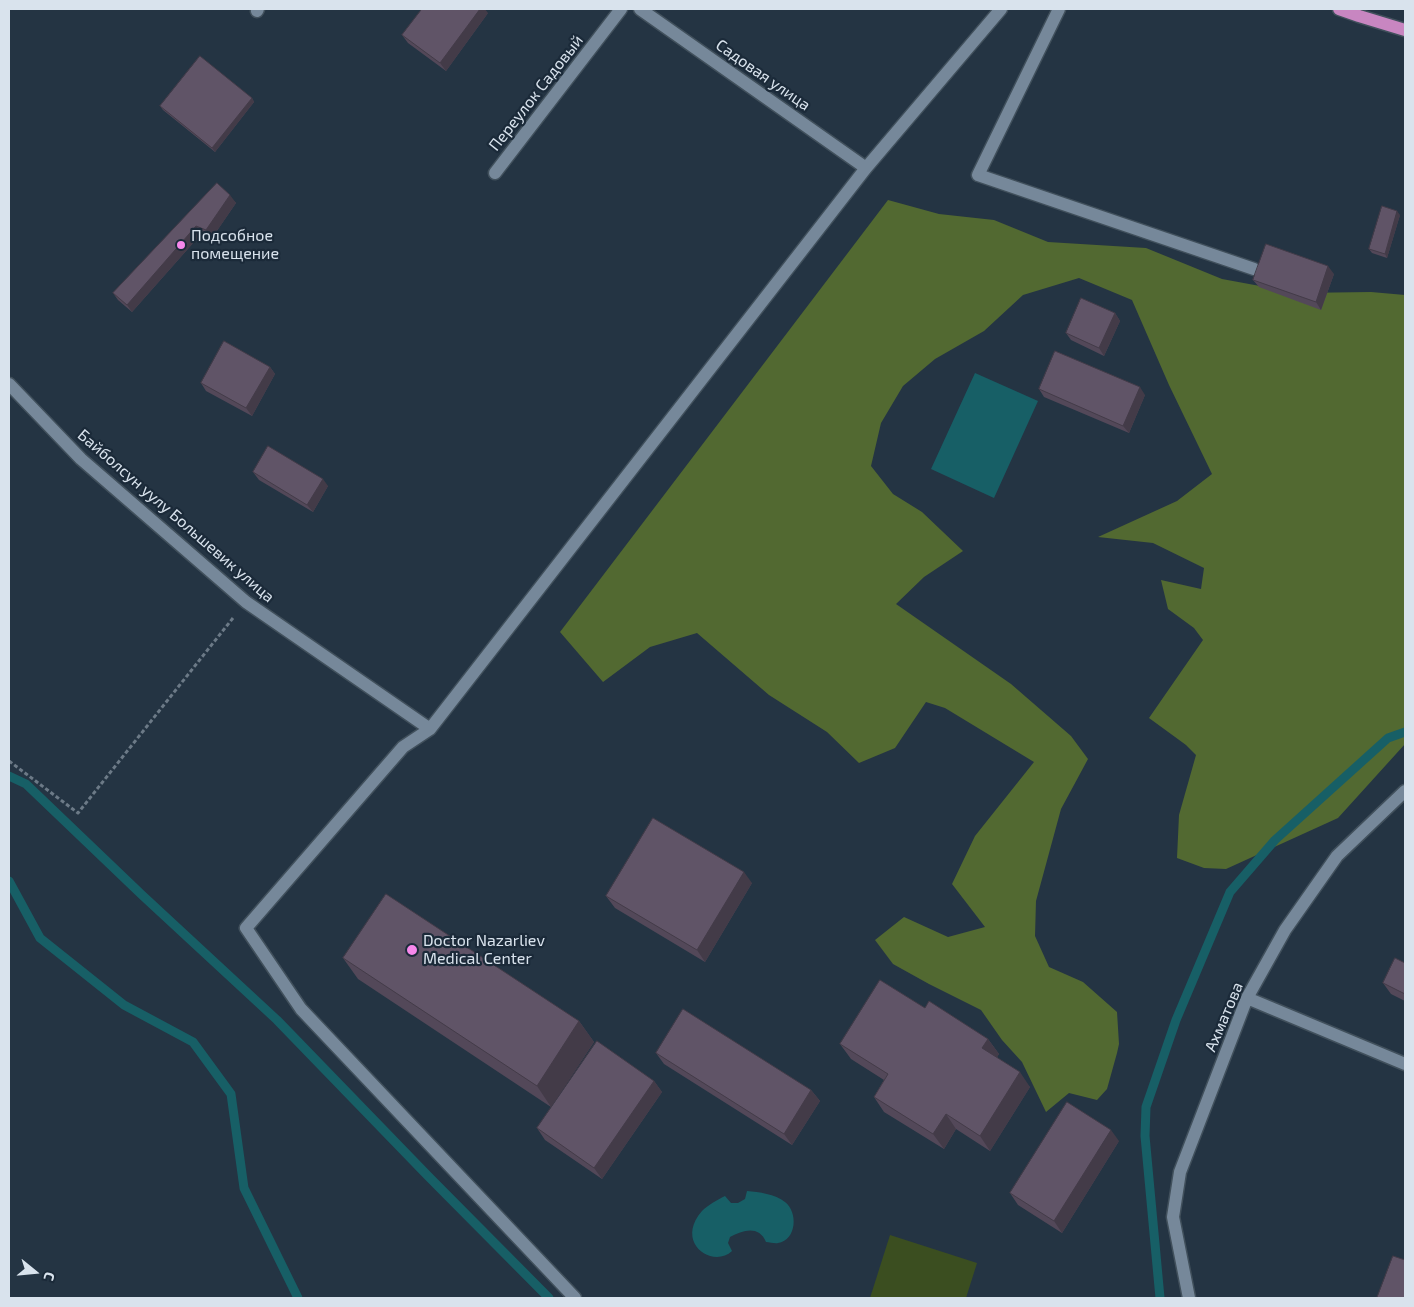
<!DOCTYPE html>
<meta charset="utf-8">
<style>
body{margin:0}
#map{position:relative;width:1414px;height:1307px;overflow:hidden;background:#243443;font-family:"Exo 2",sans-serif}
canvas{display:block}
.frame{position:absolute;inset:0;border:10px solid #d9e3ed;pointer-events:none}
.north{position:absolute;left:10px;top:1247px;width:50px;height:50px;-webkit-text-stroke:4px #1b2a39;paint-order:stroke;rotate:107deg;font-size:14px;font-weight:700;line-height:20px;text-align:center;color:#d9e3ed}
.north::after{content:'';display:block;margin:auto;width:18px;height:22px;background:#d9e3ed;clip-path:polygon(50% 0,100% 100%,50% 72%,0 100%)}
</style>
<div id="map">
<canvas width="1414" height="1307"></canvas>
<div class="frame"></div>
<div class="north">С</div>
</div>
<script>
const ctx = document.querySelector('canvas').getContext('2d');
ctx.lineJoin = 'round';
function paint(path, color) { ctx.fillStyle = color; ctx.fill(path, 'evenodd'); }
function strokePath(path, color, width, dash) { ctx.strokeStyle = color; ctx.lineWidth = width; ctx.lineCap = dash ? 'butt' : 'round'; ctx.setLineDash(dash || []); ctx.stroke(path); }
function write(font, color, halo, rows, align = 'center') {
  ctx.font = font + ' "Exo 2",sans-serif'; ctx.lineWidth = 4.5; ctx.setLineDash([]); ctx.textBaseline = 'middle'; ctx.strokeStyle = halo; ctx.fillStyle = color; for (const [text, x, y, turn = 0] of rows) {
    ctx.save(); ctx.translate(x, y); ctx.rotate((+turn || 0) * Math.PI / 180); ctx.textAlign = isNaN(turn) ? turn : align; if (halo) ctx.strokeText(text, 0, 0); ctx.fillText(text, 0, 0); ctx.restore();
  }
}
paint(new Path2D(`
 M890,1235L977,1263L966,1298H870Z`), '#3b4e20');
paint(new Path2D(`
 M888,200L939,214L994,220L1048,242L1146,248L1222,279L1298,293L1371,292L1405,295V744L1338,818L1226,869L1204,868L1177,858L1179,815L1196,755L1186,745L1149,718L1203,640L1194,628L1168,609L1161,580L1201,589L1204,568L1153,543L1098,537L1177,501L1212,474L1169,385L1132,300L1079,278L1023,295L984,331L935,359L903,386L881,423L871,466L893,494L922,512L963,551L924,577L896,604L1011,684L1071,736L1088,759L1061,809L1036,901L1035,936L1049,967L1083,982L1117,1012L1119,1044L1117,1053L1107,1089L1097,1100L1069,1093L1046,1112L1022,1062L1002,1040L981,1010L929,984L893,964L875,940L904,917L948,937L985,927L952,884L975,836L1034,762L945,708L926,702L895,748L859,763L827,732L769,695L697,633L650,647L603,682L560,632Z`), '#526931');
paint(new Path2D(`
 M975,373L1038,401L994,498L931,469Z
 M747,1191C759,1192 775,1194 785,1202C798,1212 797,1240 778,1243C775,1244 770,1242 766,1242C759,1225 743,1230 730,1237L728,1243L732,1251C713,1269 674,1243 702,1211C708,1205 717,1200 725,1196L731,1203H738L745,1199Z`), '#175f66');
strokePath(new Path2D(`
 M9,776L26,784L142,895L277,1020L428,1176L549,1298
 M9,881L40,938L124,1005L193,1042L231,1094L244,1188L298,1298
 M1160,1298L1145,1136L1146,1107L1176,1020L1230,892L1275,840L1388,738L1405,732`), '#175f66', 9);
const minor = new Path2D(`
 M640,9L866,168
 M1059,9L978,175L1254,269
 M257,11L258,9
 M495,173L621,9
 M9,384L81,459L246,602L430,729
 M1247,998L1405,1064
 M575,1298L301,1009L246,928L403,747L430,729L866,168L1001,9
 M1189,1298L1173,1217L1180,1172L1247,998L1285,930L1337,856L1405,791`);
const major = new Path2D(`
 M1339,9L1359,16L1405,30`);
strokePath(minor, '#41505c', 15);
strokePath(major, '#41505c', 15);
strokePath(new Path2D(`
 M9,761L78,813L233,618`), '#6c7a87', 3, [4, 2.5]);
strokePath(minor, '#76889a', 12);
strokePath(major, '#c886c1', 12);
paint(new Path2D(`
 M488,13L446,71L408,43L402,35Z
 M252,98L254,102L215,152L163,110L160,106Z
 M217,183L236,203L212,238L202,233L132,312L118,300L113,293Z
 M1400,215L1387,258L1372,253L1369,249Z
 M1334,274L1321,310L1259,287L1253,280Z
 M1115,313L1120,321L1104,356L1071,340L1066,333Z
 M270,367L275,374L252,416L206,391L201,383Z
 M1039,389L1145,395L1129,433L1044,397Z
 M253,472L328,486L313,512L259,480Z
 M752,883L705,962L615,908L606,896Z
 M343,958L579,1021L594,1042L551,1107L358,979Z
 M1405,963V1001L1391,994L1383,983Z
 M925,1008L988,1039L999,1054L997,1057L1030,1087L990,1151L956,1129L944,1149L884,1112L874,1097L884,1080L851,1059L840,1044Z
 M656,1053L811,1090L820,1101L792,1145L664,1064Z
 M654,1081L662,1092L602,1179L545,1140L537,1128Z
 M1119,1141L1062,1233L1018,1205L1010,1193Z`), '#534859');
paint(new Path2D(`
 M480,9H485L488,13L446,71L440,63Z
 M252,98L254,102L215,152L212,148Z
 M230,195L236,203L212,238L206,230Z
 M1397,211L1400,215L1387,258L1385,254Z
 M196,226L202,233L132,312L127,305Z
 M1328,266L1334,274L1321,310L1316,302Z
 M1115,313L1120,321L1104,356L1099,348Z
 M270,367L275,374L252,416L246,408Z
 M1140,387L1145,395L1129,433L1123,426Z
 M323,479L328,486L313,512L307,505Z
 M744,872L752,883L705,962L697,950Z
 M579,1021L594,1042L551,1107L537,1086Z
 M988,1039L999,1054L993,1063L982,1048Z
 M1020,1072L1030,1087L990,1151L980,1136Z
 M654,1081L662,1092L602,1179L594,1168Z
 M811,1090L820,1101L792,1145L784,1134Z
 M946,1114L956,1129L944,1149L933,1134Z
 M1111,1130L1119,1141L1062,1233L1054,1221Z`), '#433b48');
const building = new Path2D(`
 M422,9H480L440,63L402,35Z
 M200,56L252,98L212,148L160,106Z
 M217,183L230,195L206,230L196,226L127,305L113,293Z
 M1382,206L1397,211L1385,254L1369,249Z
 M1266,244L1328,266L1316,302L1253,280Z
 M1081,298L1115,313L1099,348L1066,333Z
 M224,341L270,367L246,408L201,383Z
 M1055,351L1140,387L1123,426L1039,389Z
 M268,446L323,479L307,505L253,472Z
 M653,818L744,872L697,950L606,896Z
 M386,894L579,1021L537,1086L343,958Z
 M1395,958L1405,963V994L1383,983Z
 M880,980L925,1008L929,1001L988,1039L982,1048L1020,1072L980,1136L946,1114L933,1134L874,1097L888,1074L840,1044Z
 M683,1009L811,1090L784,1134L656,1053Z
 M597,1041L654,1081L594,1168L537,1128Z
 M1067,1102L1111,1130L1054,1221L1010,1193Z
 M1393,1256L1405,1260V1298H1377Z`);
paint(building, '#605467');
strokePath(building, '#433b48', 1);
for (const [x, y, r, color] of [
 [181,245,5,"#f788eb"],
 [412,950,6,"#f788eb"]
]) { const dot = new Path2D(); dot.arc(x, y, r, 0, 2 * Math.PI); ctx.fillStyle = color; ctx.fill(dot); strokePath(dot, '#1b2a39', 2); }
write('16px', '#d9e3ed', '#1b2a39', [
 ["Садовая улица",763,75,35],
 ["Переулок Садовый",536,93,-52],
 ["Байболсун уулу Большевик улица",176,516,41],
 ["Ахматова",1224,1017,-67]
]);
write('16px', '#d9e3ed', '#1b2a39', [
 ["Подсобное",191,236],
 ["помещение",191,254],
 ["Doctor Nazarliev",423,941],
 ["Medical Center",423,959]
], 'left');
</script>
